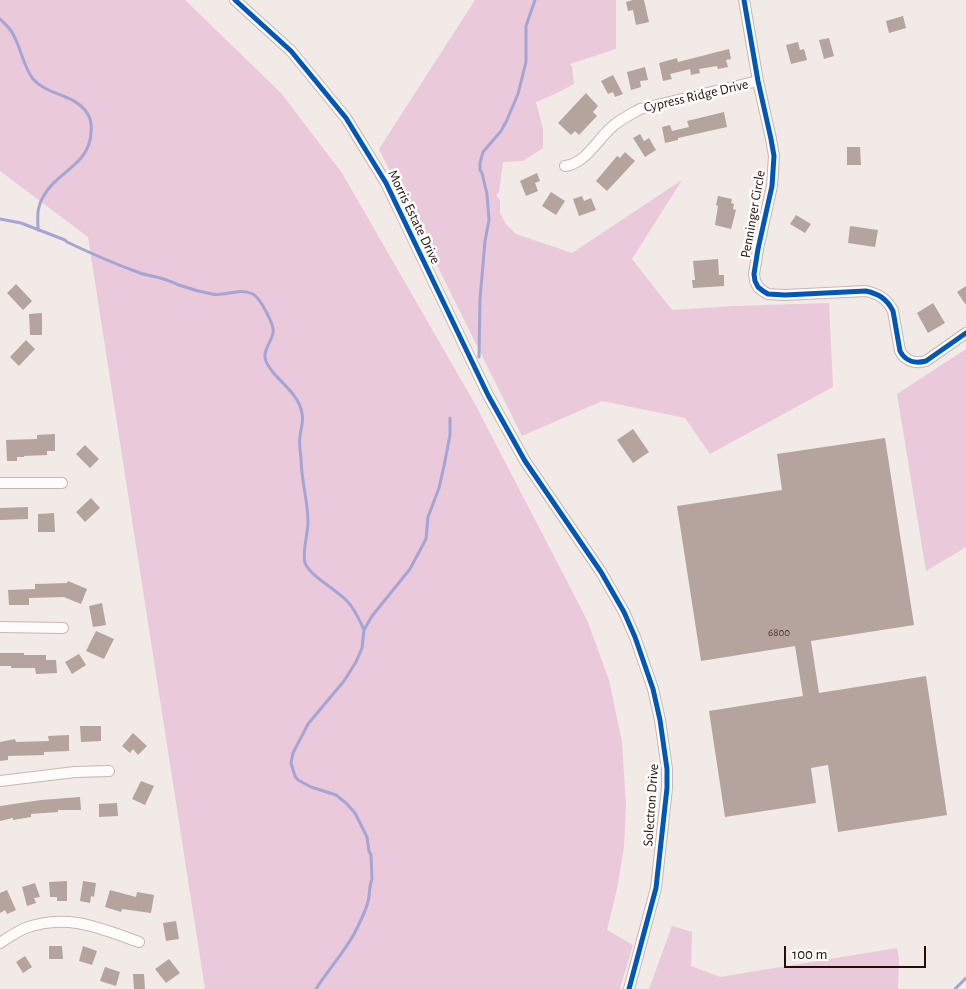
<!DOCTYPE html>
<style>
body{margin:0}
#map{position:relative;width:966px;height:989px;overflow:hidden;background:#f2eae7;font-family:"Alegreya Sans",sans-serif}
canvas{display:block}
.scale{position:absolute;left:784px;top:946px;width:142px;height:22px;box-sizing:border-box;border:2px solid #260c04;border-top:0;padding-left:6px;font-size:15px;line-height:18px;white-space:nowrap;color:#260c04;-webkit-text-stroke:4px #fff;paint-order:stroke}
</style>
<div id="map">
<canvas width="966" height="989"></canvas>
<div class="scale">100 m</div>
</div>
<script>
const ctx = document.querySelector('canvas').getContext('2d');
ctx.lineJoin = 'round';
function paint(path, color) { ctx.fillStyle = color; ctx.fill(path, 'evenodd'); }
function strokePath(path, color, width, dash) { ctx.strokeStyle = color; ctx.lineWidth = width; ctx.lineCap = dash ? 'butt' : 'round'; ctx.setLineDash(dash || []); ctx.stroke(path); }
function write(font, color, halo, rows, align = 'center') {
  ctx.font = font + ' "Alegreya Sans",sans-serif'; ctx.lineWidth = 5; ctx.setLineDash([]); ctx.textBaseline = 'middle'; ctx.strokeStyle = halo; ctx.fillStyle = color; for (const [text, x, y, turn = 0] of rows) {
    ctx.save(); ctx.translate(x, y); ctx.rotate((+turn || 0) * Math.PI / 180); ctx.textAlign = isNaN(turn) ? turn : align; if (halo) ctx.strokeText(text, 0, 0); ctx.fillText(text, 0, 0); ctx.restore();
  }
}
paint(new Path2D(`
 M0,0H185L281,93L342,173L475,404L587,620L609,680L622,742L626,805L624,847L617,889L607,930L633,945L620,989H205L88,237L0,171Z
 M475,0H616V49L570,64L572,67L574,84L559,92L536,102L543,129V148L523,161L503,162L499,192L496,195L500,200V213L506,224L516,234L572,253L682,180L632,259L672,310L735,306L829,303L833,387L710,454L685,418L602,401L522,436L379,149Z
 M966,349V547L926,571L897,394Z
 M672,926L692,932L691,966L720,977L897,948L899,959L898,989H649Z`), '#e9c9da');
strokePath(new Path2D(`
 M0,19C5,24 10,28 13,34C21,48 23,66 33,79C47,95 72,94 85,110C90,116 92,124 91,132C90,165 57,171 43,197C36,209 38,218 38,230
 M0,219L21,223L65,240L67,242C90,253 115,264 140,273C149,276 160,277 169,281C173,282 176,284 179,285C190,289 201,292 212,294C226,297 238,287 253,294C260,298 275,325 273,333C271,343 262,351 266,361C267,365 270,368 272,371C283,385 299,395 302,413C304,421 301,428 300,436C299,443 300,451 301,458C301,480 308,501 308,522C308,534 302,552 305,563C310,576 336,589 347,601C355,609 359,619 364,630
 M479,357L480,299L485,241L489,220L487,194L482,173L480,170V163L483,152L501,131L506,122L518,94L526,62V26L535,0
 M316,989C328,970 343,954 354,934C359,924 365,913 368,902C370,894 369,886 372,879L371,855L369,851L367,837L355,813L346,803L336,795L311,787L298,780L295,776L291,763L293,753L308,724L344,681L356,662L362,648L364,630L372,616L410,569L426,539L428,517L439,488L444,466L450,435V418
 M955,989L966,978`), '#a4a5d5', 3);
paint(new Path2D(`
 M633,0H644L649,22L636,25L633,10L628,11L626,2Z
 M903,16L906,28L889,33L886,21Z
 M829,38L834,56L824,59L819,40Z
 M798,42L800,50L804,49L807,60L791,64L786,45Z
 M729,49L731,59L726,60L728,67L718,69L717,66L699,69L700,73L691,75L690,69L670,74L672,79L663,81L659,63L677,58L678,62Z
 M645,67L648,80L640,81L641,87L631,90L627,72Z
 M613,75L623,94L615,97L613,92L608,94L601,81Z
 M586,93L598,106L593,112L597,116L579,135L575,131L571,135L558,123Z
 M724,112L727,127L678,138V140L665,143L662,127L670,125L672,131L689,127L687,121Z
 M640,134L644,141L649,138L656,150L645,157L633,138Z
 M847,147H860L861,165H847Z
 M625,152L635,161L607,191L596,181L617,156L620,158Z
 M537,173L540,181L535,183L538,191L526,196L520,181Z
 M551,192L565,201L556,215L542,206Z
 M582,196L584,201L591,198L596,210L579,216L573,199Z
 M718,196L732,199L731,203L734,204L733,209L736,210L731,229L715,225L718,206L716,205Z
 M796,215L811,224L805,233L790,224Z
 M850,226L878,230L875,247L848,243Z
 M718,259L719,275H724V286L693,288L692,280H695L693,261Z
 M16,284L32,301L23,310L7,293Z
 M966,286V305L957,292Z
 M933,303L945,323L928,333L917,313Z
 M42,313V335H30L29,314Z
 M26,340L35,349L19,366L10,357Z
 M633,429L649,452L633,463L617,440Z
 M55,434V451H47V455L24,456V457H17V461H7L6,440L37,439V435Z
 M885,438L914,625L811,641L819,693L926,676L947,815L838,832L828,765L811,768L816,803L725,817L709,711L803,696L795,646L701,661L677,506L782,490L777,454Z
 M85,445L99,459L90,468L76,454Z
 M91,498L100,508L85,522L76,512Z
 M28,507V519L0,520V508Z
 M54,513L55,532H38V514Z
 M68,581L87,589L81,604L64,597L29,598V605H9L8,590L35,589V584L67,583Z
 M102,603L106,625L93,627L89,606Z
 M96,631L114,639L104,659L86,651Z
 M0,653H24V655H46V660H56L57,673L36,674L35,668H11V666H0Z
 M79,654L86,665L72,674L65,662Z
 M80,726H101V741L81,742Z
 M133,733L147,746L138,755L133,749L130,753L122,746Z
 M69,735V751L44,752V755L8,756V760L0,761V742L15,739L16,742L49,741L48,736Z
 M141,781L154,786L145,805L132,799Z
 M80,797L81,810H58V812L31,814V817L13,820V818L0,821V806L41,800Z
 M117,803L118,816L99,817V804Z
 M67,881V901H57V897H50L49,882Z
 M83,881L96,883L94,897L91,896L90,903L80,901Z
 M35,883L40,897L34,898L36,903L27,906L22,887Z
 M7,890L16,910L7,914L5,910L0,913V893Z
 M110,890L136,897L137,892L154,895L151,913L122,909L121,912L105,907Z
 M176,921L179,939L166,941L163,923Z
 M49,946H62L63,959H49Z
 M83,946L97,951L92,965L79,961Z
 M25,956L32,967L23,973L16,962Z
 M169,959L180,973L166,983L155,969Z
 M105,967L120,972L116,986L100,981Z
 M133,974H144L145,989H134Z`), '#b5a39d');
const minor = new Path2D(`
 M235,0L291,51L346,118L386,183L488,395L525,461L601,572L624,612L635,637L653,689L660,720L667,769V788L656,888L629,989
 M744,0L758,81L771,139L774,156L772,186L758,249L754,274L755,281L758,287L763,291L768,294L785,295L866,291C879,294 887,299 893,311L900,351C905,361 915,364 926,361L966,333
 M565,166C587,163 598,138 613,126C621,119 631,114 640,109L758,81
 M0,483H62
 M0,627L63,628
 M0,781L75,772L109,771
 M0,943C7,938 15,933 23,929C65,912 100,928 139,942`);
strokePath(minor, '#c8b7b1', 12);
strokePath(minor, '#fdfcfb', 10);
strokePath(new Path2D(`
 M235,0L291,51L346,118L386,183L488,395L525,461L601,572L624,612L635,637L653,689L660,720L667,769V788L656,888L629,989
 M744,0L758,81L771,139L774,156L772,186L758,249L754,274L755,281L758,287L763,291L768,294L785,295L866,291C879,294 887,299 893,311L900,351C905,361 915,364 926,361L966,333`), '#0057b8', 5);
write('11px', '#4a322a', null, [
 ["6800",779,633]
]);
write('14px', '#260c04', '#fff', [
 ["Cypress Ridge Drive",696,96,-13],
 ["Penninger Circle",753,214,-80],
 ["Morris Estate Drive",414,217,64],
 ["Solectron Drive",651,805,-86]
]);
</script>
